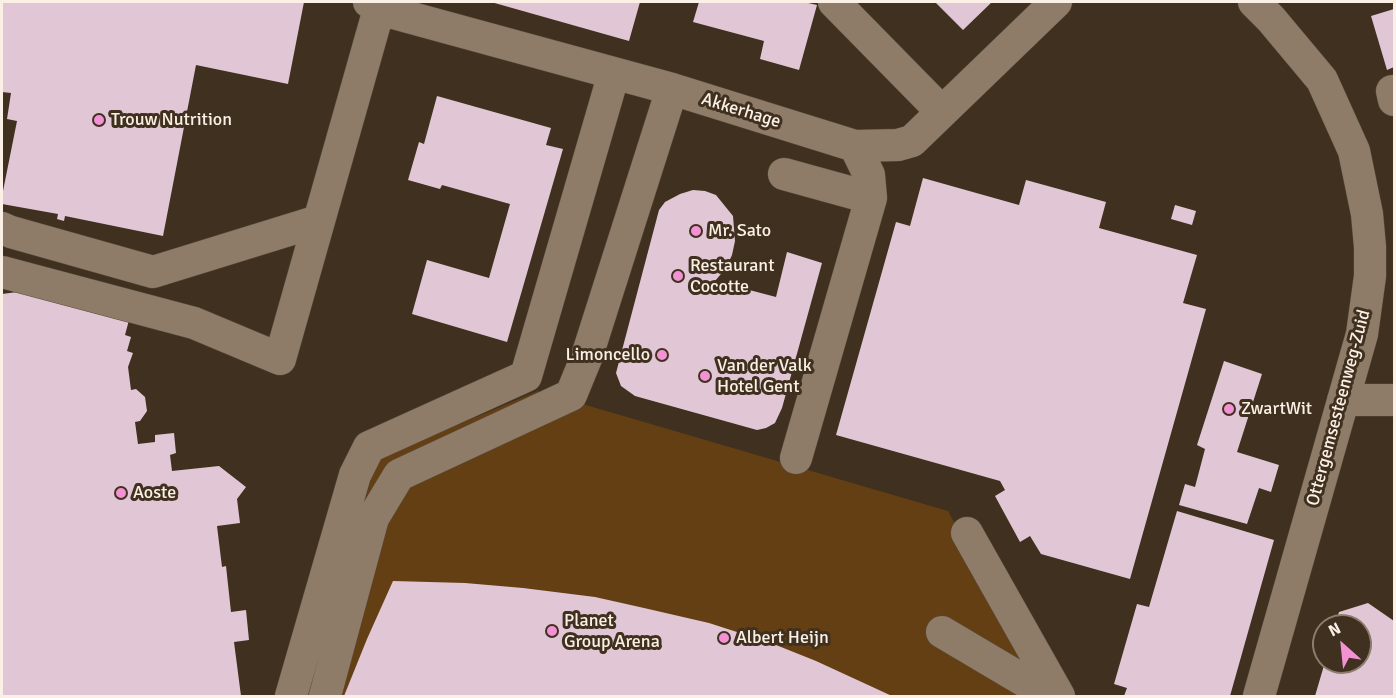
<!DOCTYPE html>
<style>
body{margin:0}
#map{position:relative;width:1396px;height:698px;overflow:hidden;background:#40301f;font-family:Signika,sans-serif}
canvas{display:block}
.frame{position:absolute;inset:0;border:3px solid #fbf0e5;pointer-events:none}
.north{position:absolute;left:1312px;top:614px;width:60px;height:60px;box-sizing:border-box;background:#40301f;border:2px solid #8b7d6e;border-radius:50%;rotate:333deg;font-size:16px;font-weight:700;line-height:24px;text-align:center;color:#fbf0e5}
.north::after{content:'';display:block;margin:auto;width:21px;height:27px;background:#f391d5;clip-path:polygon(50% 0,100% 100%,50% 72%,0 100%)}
</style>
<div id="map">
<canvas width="1396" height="698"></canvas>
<div class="frame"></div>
<div class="north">N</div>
</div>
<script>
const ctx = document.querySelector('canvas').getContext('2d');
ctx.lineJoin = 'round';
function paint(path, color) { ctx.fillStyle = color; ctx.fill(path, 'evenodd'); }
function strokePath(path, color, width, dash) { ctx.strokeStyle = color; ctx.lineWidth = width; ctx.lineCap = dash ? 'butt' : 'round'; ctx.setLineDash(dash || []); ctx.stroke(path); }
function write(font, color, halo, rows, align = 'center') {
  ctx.font = font + ' Signika,sans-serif'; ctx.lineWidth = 6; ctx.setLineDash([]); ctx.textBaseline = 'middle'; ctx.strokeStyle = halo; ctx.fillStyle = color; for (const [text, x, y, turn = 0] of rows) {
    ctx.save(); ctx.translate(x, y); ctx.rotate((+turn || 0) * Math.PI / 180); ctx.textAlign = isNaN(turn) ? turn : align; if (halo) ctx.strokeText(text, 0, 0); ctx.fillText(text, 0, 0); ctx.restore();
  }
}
paint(new Path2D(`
 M538,391L948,511L1047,696H308L377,459Z`), '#643f14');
paint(new Path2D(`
 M2,2H304L288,84L196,65L163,236L65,216L64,221L57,219L58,214L2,204V196L17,121L7,119L11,93L2,92Z
 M491,2H640L629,41Z
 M699,2H804L817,5L799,70L760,59L764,41L693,22Z
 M935,2H992L963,30Z
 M1394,9V67L1387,70L1371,16Z
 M437,96L551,128L546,145L563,149L507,342L412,314L427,260L489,278L510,204L442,185L440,189L408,180L419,142L424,144Z
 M923,178L1019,205L1026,180L1106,202L1099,228L1197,255L1183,303L1206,309L1130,579L1041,554L1030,536L1020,542L995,496L1005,490L1000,481L836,435L896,222L910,226Z
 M693,190L705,191L716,195L733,216L735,241L732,255L726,268L715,281L776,297L787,252L822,263L782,408L775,423L766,428L757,430L635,396L621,386L616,373L659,210L665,202L680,194Z
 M1175,205L1196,211L1192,225L1171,219Z
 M40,289L129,320L125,335L131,337L127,351L133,353L128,367L131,390L136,389L145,397L147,411L140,421L135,422L138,444L155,442V435L174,433L176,453L170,455L172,471L219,466L246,487L237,499L240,523L217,526L222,567L226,566L231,612L246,610L249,640L234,642L241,696H2V294Z
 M1224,361L1262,374L1237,452L1279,465L1271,492L1259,488L1247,524L1179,505L1185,484L1195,487L1205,449L1197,445Z
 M1177,511L1274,540L1230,696H1124L1127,688L1114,684L1137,604L1149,607Z
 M393,581L465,583L523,588L595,597L644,608L709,623L771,643L816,661L892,696H344L367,639Z
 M1368,603L1394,621V696H1315L1325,662H1360V626H1335L1339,612Z`), '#e1c7d6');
const minor = new Path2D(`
 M369,2L379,9L672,89L855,146L898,145L912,141L1056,2
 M834,2L942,112
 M1254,2L1271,19L1322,80L1354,151L1367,214L1370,247V276L1362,334L1259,696
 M1392,91L1394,100
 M784,174L871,198
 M2,228L11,232L153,272L318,221
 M2,272L194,323L280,359L379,9
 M1343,400H1394
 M796,458L871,198L869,175L855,146
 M967,533L1059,696
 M942,632L1050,696
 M291,696L355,475L369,447L526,376L614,73
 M325,696L373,518L399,475L571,395L587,356L672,89`);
strokePath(minor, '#594c3c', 33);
strokePath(minor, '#8e7c69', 32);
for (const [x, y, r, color] of [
 [99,120,6,"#f391d5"],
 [696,231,6,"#f391d5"],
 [678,276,6,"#f391d5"],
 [662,355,6,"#f391d5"],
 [705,376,6,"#f391d5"],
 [1229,409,6,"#f391d5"],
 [121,493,6,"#f391d5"],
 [552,631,6,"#f391d5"],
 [724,638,6,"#f391d5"]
]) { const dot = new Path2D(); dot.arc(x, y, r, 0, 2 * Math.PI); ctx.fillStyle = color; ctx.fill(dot); strokePath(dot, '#40301f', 2); }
write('18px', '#fbf0e5', '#40301f', [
 ["Akkerhage",741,111,17],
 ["Ottergemsesteenweg-Zuid",1339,408,-75]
]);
write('18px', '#fbf0e5', '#40301f', [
 ["Trouw Nutrition",111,120],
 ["Mr. Sato",708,231],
 ["Restaurant",690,266],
 ["Cocotte",690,287],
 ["Limoncello",650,355,"right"],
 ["Van der Valk",717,366],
 ["Hotel Gent",717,387],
 ["ZwartWit",1241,409],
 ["Aoste",133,493],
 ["Planet",564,621],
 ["Group Arena",564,642],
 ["Albert Heijn",736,638]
], 'left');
</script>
